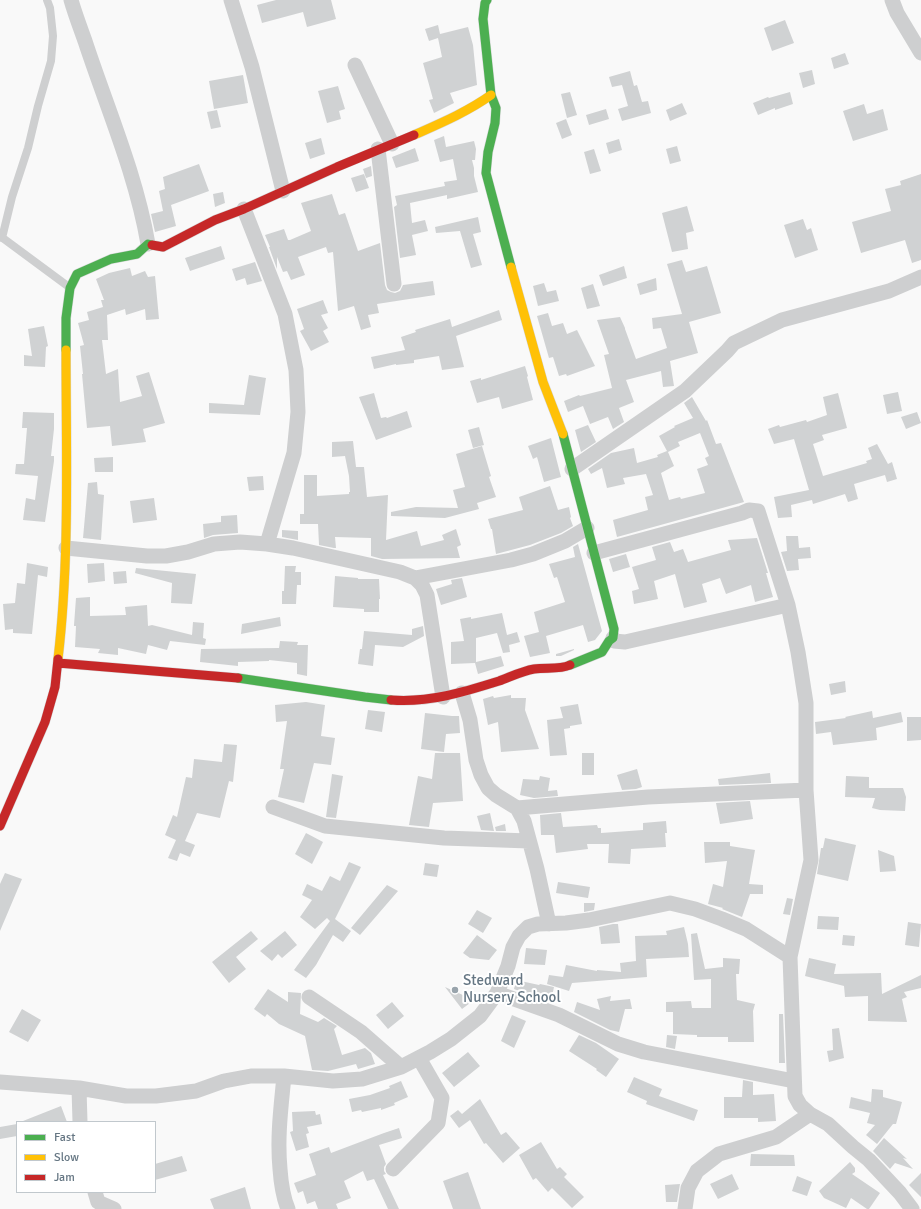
<!DOCTYPE html>
<style>
body{margin:0}
#map{position:relative;width:921px;height:1209px;overflow:hidden;background:#f9f9f9;font-family:Signika,sans-serif}
canvas{display:block}
.legend{position:absolute;left:16px;top:1121px;width:140px;height:72px;box-sizing:border-box;background:#fff;border:1px solid #c1c8cd;margin:0;padding:5px 7px;list-style:none;font-size:12px;color:#657683}
.legend li{display:flex;align-items:center;gap:8px;height:20px}
.legend b{width:20px;border:1px solid #c1c8cd}
</style>
<div id="map">
<canvas width="921" height="1209"></canvas>
<ul class="legend">
<li><b style="height:5px;background:#4caf50"></b>Fast</li>
<li><b style="height:5px;background:#ffc107"></b>Slow</li>
<li><b style="height:5px;background:#c62828"></b>Jam</li>
</ul>
</div>
<script>
const ctx = document.querySelector('canvas').getContext('2d');
ctx.lineJoin = 'round';
function paint(path, color) { ctx.fillStyle = color; ctx.fill(path, 'evenodd'); }
function strokePath(path, color, width, dash) { ctx.strokeStyle = color; ctx.lineWidth = width; ctx.lineCap = dash ? 'butt' : 'round'; ctx.setLineDash(dash || []); ctx.stroke(path); }
function write(font, color, halo, rows, align = 'center') {
  ctx.font = font + ' Signika,sans-serif'; ctx.lineWidth = 4; ctx.setLineDash([]); ctx.textBaseline = 'middle'; ctx.strokeStyle = halo; ctx.fillStyle = color; for (const [text, x, y, turn = 0] of rows) {
    ctx.save(); ctx.translate(x, y); ctx.rotate((+turn || 0) * Math.PI / 180); ctx.textAlign = isNaN(turn) ? turn : align; if (halo) ctx.strokeText(text, 0, 0); ctx.fillText(text, 0, 0); ctx.restore();
  }
}
paint(new Path2D(`
 M276,0H331L336,19L307,27L303,12L262,23L257,5Z
 M785,20L794,43L772,51L764,28Z
 M438,25L440,34L468,27L473,45L477,85L450,93L454,103L434,113L429,100L433,99L423,63L442,57L438,38L429,41L425,29Z
 M845,53L849,64L834,69L831,58Z
 M812,70L815,84L803,88L799,73Z
 M630,71L634,86L637,85L642,102L648,101L651,113L622,121L618,109L628,106L622,85L612,87L609,77Z
 M243,75L248,103L214,109L209,81Z
 M338,86L345,109L339,111L341,119L327,123L318,91Z
 M570,92L577,115L567,118L561,94Z
 M790,92L793,104L775,110V108L758,115L753,103L768,97L769,98Z
 M682,103L687,114L670,121L666,110Z
 M864,104L867,114L883,109L888,130L853,141L843,111Z
 M606,109L609,119L589,125L586,115Z
 M217,110L221,127L211,129L207,112Z
 M566,119L572,135L562,139L556,123Z
 M444,136L446,147L474,141L476,149L475,160H472L474,168V176L478,192L447,199V195L410,203L412,223L425,220L428,231L412,235L416,255L400,258L394,207L397,205L395,196L445,186L444,182L457,180L453,159L440,162L434,140Z
 M321,138L325,154L310,159L305,143Z
 M619,139L622,150L609,154L606,143Z
 M677,146L681,161L670,164L666,149Z
 M415,148L419,161L396,168L392,157Z
 M594,149L601,171L590,174L584,152Z
 M199,164L209,191L171,205L176,226L155,232L151,214L163,211L159,191L165,189L163,177Z
 M371,166L372,176L366,178L363,169Z
 M364,174L369,188L356,192L351,178Z
 M921,174V260L912,263L905,240L861,253L852,222L891,211L885,189L901,185L900,181Z
 M223,192L225,203L215,207L213,194Z
 M332,194L339,215L345,213L358,251L380,243L385,285L387,290L391,292L395,293L400,291L403,285L433,281L435,295L377,304L379,313L368,315L371,327L361,330L354,306L338,311L333,252L328,253L326,247L298,257L305,275L291,280L287,271L283,272L277,257V269L269,247H270L265,235L284,229L288,240H290L311,231L301,203Z
 M687,206L694,231L686,233L688,249L672,252L662,213Z
 M478,217L481,232L473,234L482,265L471,268L460,231L436,233L435,227Z
 M803,219L807,230L811,228L818,250L795,258L784,225Z
 M221,246L225,259L190,271L185,258Z
 M682,260L686,272L707,266L721,313L689,322L698,353L670,361L674,386L663,387L661,371L626,380L634,402L619,408L624,422L613,429L608,417L590,424L583,406L568,412L564,401L579,395L580,396L612,388L604,355L609,354L597,320L620,317L625,328V329L636,359L667,348L661,328L653,329L652,318L682,314L667,264Z
 M255,262L262,281L247,285L245,278L236,281L232,269Z
 M624,266L627,278L603,286L599,275Z
 M130,268L132,276L145,271L148,277L155,276L159,319L146,320L145,309L126,315L125,309L107,315L108,340H102L106,374L118,369L120,402L142,396L136,376L149,372L165,423L143,429L146,442L112,446L110,426L87,428L82,374H83L80,346L84,345L78,323L89,320L87,312L103,307L101,300H104L96,279L109,273Z
 M656,278L657,290L640,295L637,284Z
 M544,283L547,292L556,290L559,301L538,306L533,286Z
 M593,284L600,306L587,309L581,288Z
 M323,300L328,313L321,315L328,328L323,331L329,342L311,351L300,331L304,329L297,309Z
 M499,310L502,320L456,336L464,367L442,370L439,356L414,360V363L396,365V364L374,369L371,357L405,350L401,337L416,332L415,330L450,319L452,327Z
 M548,313L552,326L563,323L567,334L577,330L595,366L567,376L566,374L559,376L553,357L549,358L537,316Z
 M44,326L48,346L46,347L45,367L24,366V355L32,356L28,329Z
 M525,366L528,376L527,377L533,400L502,409L499,397L477,403L470,381L481,378V380Z
 M249,375L266,378L260,415L209,413V403L244,405Z
 M898,392L902,411L887,414L883,395Z
 M374,393L381,418L386,417L387,418L407,411L412,427L376,440L359,397Z
 M838,393L847,428L822,435L824,440L813,444L823,476L867,463L866,461L872,459L868,448L877,444L888,464L892,462L897,479L887,482L885,475L854,484L858,499L848,502L845,494L813,504L812,500L791,505L792,517L778,518L774,497L809,490L794,439L774,444L768,429L779,425L780,427L806,420L807,422L827,415L823,397Z
 M692,397L706,421L707,420L716,444L721,443L744,502L617,537L613,520L648,510L645,497L653,495L646,474L623,478L625,484L607,488L602,468L591,474L588,469L611,453L634,448L637,463L658,457L657,455L667,451L659,436L675,427L674,426L693,418L684,403ZM700,433L709,456L705,458L708,465L697,469L705,493L681,499L680,497L669,500L661,473L674,466L668,452L680,446L678,442Z
 M23,412L54,413V429L51,456H54V461L45,522L23,520L26,498L35,500L38,476L15,474L16,464H24L27,428H22Z
 M917,412L921,423L906,429L901,417Z
 M588,425L596,442L581,452L575,430Z
 M479,427L484,445L473,448L468,430Z
 M551,438L561,477L544,482L537,457L533,459L528,446Z
 M353,441L356,467H364L367,497L388,495L386,540L417,531L421,546L444,540L442,535L456,529L461,545L457,547L460,558L382,559L371,556V538L335,537L336,548H334L319,545L318,524H300V514H304V475H317V496L349,494V492H350L349,476L345,456L332,457V442Z
 M482,446L491,476L489,477L496,497L477,503L479,509L445,518L391,516V512L416,507L458,508L453,490L465,487L456,454Z
 M113,457V472H95L94,458Z
 M263,476L264,490L249,491L247,477Z
 M97,482L98,494L104,495L101,540L83,538L88,483Z
 M550,486L558,510L569,507L571,517L570,518L573,526L561,533L530,545L496,554L492,529H491L488,519L523,510L519,497Z
 M154,498L157,520L133,523L130,501Z
 M237,515L238,533L213,535L204,538L203,524L221,522V516Z
 M282,530L298,531V540L282,537Z
 M786,536H798L799,548L810,547L811,558L798,559L799,570L787,571L781,552L787,551Z
 M757,538L768,573H766L773,597L755,602L751,585L726,594L720,578L702,584L707,602L684,608L675,574L654,581L658,599L634,604L632,591L639,589L632,567L656,560L652,547L670,542L674,552L683,549L688,562L731,550L728,540Z
 M578,544L602,631L595,640L588,642L583,625L546,636L550,653L530,657L524,636L539,632L534,612L565,602L557,577L554,578L549,564L575,557L573,547Z
 M626,554L630,567L613,572L609,559Z
 M27,563L48,567L47,577L38,575L32,634L13,633V629L5,630L3,604L15,603L17,583L25,584Z
 M104,563L105,581L88,583L87,564Z
 M285,566H296L295,572H301V585H297L296,604H282V591H284Z
 M136,568L196,574L192,604L171,603L172,583L135,573Z
 M126,571L127,583L114,584L113,572Z
 M335,576L358,578V579H379L380,599H379V612H364V609L333,607Z
 M462,578L467,597L441,605L436,589L452,584L451,580Z
 M90,597V616L126,615L125,607L147,605L148,626L152,625L192,635L193,622L204,623L203,638L206,639L205,645L170,641L167,650L148,645L146,654L118,648V655L98,653L100,649L75,647L76,626H74V625L76,598Z
 M502,613L507,635L517,632L520,642L509,645L510,652L503,653L497,633L476,638V662L501,656L504,666L478,674L475,663L451,664V642L464,641L460,619L471,617V619Z
 M280,617L281,626L241,634L242,624Z
 M423,626L424,636L403,647L375,645L373,666L358,664L360,649H362L364,631L412,635V629Z
 M280,641L298,642L297,645H308L307,676L297,674V663L269,660V661L238,662V666L200,662L201,649L279,648Z
 M574,649V650L561,656H556V654Z
 M845,681L846,692L831,695L829,684Z
 M511,695V698H526L525,710L539,749L501,752L498,722L488,725L483,699L493,696L494,698Z
 M306,702L325,705L321,736L335,738L331,765L314,763L304,803L278,797L284,769H280L287,721L276,722L275,705Z
 M578,704L582,724L570,726V728L564,729L567,755L550,756L547,720L563,718L560,707Z
 M368,710L385,712L382,732L365,729Z
 M872,711L873,718L901,712L903,722L876,728L877,740L833,745L831,732L816,734L815,722L846,718L845,717Z
 M425,713L452,716H459L460,733L446,734L444,752L421,749Z
 M907,717H921V740L907,741Z
 M224,744L237,745L233,782L229,781L220,818L197,813L185,841L195,845L190,857L180,853L177,861L168,858L176,840L165,835L173,815L177,817L186,777L192,778L194,759L222,762Z
 M435,753H460L463,801L433,803L429,827L409,825L418,776L432,779Z
 M582,753H594V775H582Z
 M637,769L642,787L636,789L622,790L617,775Z
 M770,773L771,783L719,785L718,779Z
 M332,774L343,776L336,818L326,817Z
 M540,776L550,778L548,791L557,790L558,796L534,798L520,795L523,779L539,780Z
 M846,776L869,777V788H903L906,797L905,811L880,810L872,808L875,798L845,797Z
 M750,801L753,819L720,824L716,803Z
 M490,813L494,831L481,830L477,816Z
 M561,813L563,827L597,825L598,828H601V833L643,830V823L666,821L667,833H665L666,847L631,849L630,864L608,863L609,844H587L588,849L556,853L554,835H541L540,815Z
 M505,824L506,831H496L495,827Z
 M306,833L323,842L312,864L295,854Z
 M825,838L856,845L848,881L817,874L821,848H823Z
 M704,842H730V846L755,850L749,884L763,885V894H750L742,917L722,909L723,908L708,904L713,884L723,887L727,861L705,863Z
 M878,850L894,856L896,871L880,872Z
 M349,862L361,867L335,919L351,931L343,942L333,935L316,965L306,978L294,970L330,921L327,918L315,929L300,917L312,900L302,895L307,884L322,891L330,876L340,881Z
 M425,863L439,865L437,877L423,875Z
 M5,873L22,879L0,931V884Z
 M558,882L590,887L588,898L556,893Z
 M387,885L398,891L360,935L351,928Z
 M787,898L793,899L790,915L783,914Z
 M584,903H595L594,910L584,912Z
 M477,910L492,918L483,933L468,924Z
 M818,916L839,917L838,930L817,929Z
 M908,922L921,924L919,947L905,945Z
 M613,924H618L620,943L601,944L599,927Z
 M684,927L688,944L689,957L646,959L647,977L572,983L569,991L547,984L549,975L563,977L566,965L597,971V970L621,972L620,963L636,961L635,936L667,935L666,931Z
 M251,931L258,939L236,957L246,969L229,983L212,962Z
 M285,931L297,945L282,958L278,954L272,961L260,951Z
 M697,933L705,969L723,967V958L740,959L739,974H736L737,1000L755,1004L753,1011L754,1042H728V1037H697V1035L673,1034V1012H666V1002L691,1001L692,1008H711V979L694,980L691,934Z
 M477,935L497,950L489,960L470,958L463,953Z
 M843,935L855,936L854,946L842,945Z
 M526,948L547,950L545,965L524,964Z
 M809,958L836,964L834,974L881,973L882,994L921,975V988L904,992L907,997L902,999L907,1022L868,1021V996L845,997L844,986L805,976Z
 M516,980L539,985L540,984L554,987L551,1001L543,1000L514,989Z
 M445,987L474,1000L462,1009Z
 M268,989L288,1002V992L301,993L300,1014L318,1022L324,1018L337,1026L334,1029L342,1055L365,1048L371,1053L375,1064L358,1069L356,1064L328,1071L312,1070L305,1036L279,1024L267,1014L265,1017L254,1009Z
 M611,996L610,1001L630,999L632,1009H625L619,1032L610,1030L574,1012L577,1002L600,1010L597,999Z
 M392,1002L404,1016L388,1029L376,1015Z
 M22,1009L41,1020L28,1042L9,1032Z
 M779,1014H783L785,1063H779Z
 M512,1015L526,1021L514,1048L501,1041Z
 M839,1028L844,1058L829,1062L827,1051L833,1050L832,1029Z
 M579,1035L596,1043L619,1059L606,1077L596,1070L597,1069L569,1051Z
 M667,1035L677,1036L675,1049L666,1047Z
 M468,1052L480,1066L454,1087L442,1073Z
 M634,1077L662,1089L659,1096L698,1110L694,1121L646,1104L647,1101L627,1092Z
 M743,1080L753,1082V1095L774,1094L776,1121L758,1122V1118H724V1097H742Z
 M401,1081L408,1097L394,1103L395,1105L381,1110V1108L362,1112L361,1110L352,1112L349,1099L370,1095L390,1088L389,1086Z
 M872,1089L883,1090V1097L902,1102L896,1124H893L877,1144L866,1135L875,1125L867,1123L870,1113L849,1108L851,1097L871,1102Z
 M480,1099L501,1135L506,1132L520,1148L503,1163L486,1143L484,1144L470,1120L459,1128L450,1116L458,1110L462,1114Z
 M61,1106L67,1122H23V1121Z
 M315,1111L316,1115L320,1114L322,1124L307,1127L309,1133L306,1134L309,1147L296,1151L290,1132L293,1131L292,1112Z
 M17,1124V1136L0,1139V1127Z
 M399,1128L402,1138L379,1145L386,1164L384,1167V1171L386,1174L383,1175L399,1209H388L374,1179L367,1181L363,1171L344,1181L351,1198L336,1204L338,1209H318L315,1201L307,1204L303,1191L298,1193L294,1183L316,1175L309,1154L329,1147L331,1153L384,1133Z
 M884,1138L907,1159L903,1158L913,1169L895,1163L890,1169L873,1151Z
 M541,1142L557,1169L560,1167L567,1174L564,1177L584,1197L572,1208L552,1188L548,1192L536,1178L533,1180L519,1155Z
 M751,1154L794,1155L795,1166H750Z
 M182,1156L187,1171L155,1180V1164Z
 M850,1162L855,1168V1172L852,1174L880,1193L869,1209H867L851,1198L846,1208L824,1198L819,1191Z
 M468,1172L481,1209H453L443,1181Z
 M921,1173V1197L909,1185Z
 M732,1174L739,1189L718,1199L710,1184Z
 M797,1176L812,1182L807,1196L792,1191Z
 M680,1184L677,1202H666L665,1185Z
 M245,1187L251,1209H214L210,1199Z`), '#d0d2d3');
const fast = new Path2D(`
 M487,0L485,3L483,19L491,95L496,108L495,123L488,152L486,173L511,267
 M66,350V318L70,288L77,274L111,259L137,254L148,244L152,245
 M563,434L614,629L613,638L609,641L602,652L570,665
 M238,678L365,697L391,700`);
const slow = new Path2D(`
 M414,135C441,123 467,112 491,95
 M511,267L543,382L563,434
 M58,659C70,556 66,452 66,350`);
const jam = new Path2D(`
 M152,245L163,247L215,220L244,209L337,167L414,135
 M58,663L238,678
 M391,700C429,703 464,692 499,681C510,677 522,671 534,669C546,667 559,670 570,665
 M0,826L45,722L55,687L58,659`);
strokePath(fast, '#d5d6d7', 10);
strokePath(slow, '#d5d6d7', 10);
strokePath(jam, '#d5d6d7', 10);
strokePath(new Path2D(`
 M0,236L69,287
 M2,238L12,197L28,148L38,106L51,61L53,36L50,8L47,0`), '#cecfd0', 8);
strokePath(new Path2D(`
 M71,0C75,14 80,27 85,41C107,108 136,174 148,244
 M231,0L252,67L283,191
 M892,0L897,13L921,53
 M355,65L392,144
 M378,149L394,284
 M244,209L285,314L296,370L298,412L294,453L267,544
 M572,469L685,391L727,351L734,343L782,320L889,291L921,277
 M66,548L147,556H166L188,552L214,544L240,542L267,544L293,548L400,572L415,578L422,585L427,595L443,697
 M594,553L742,513L749,510L758,511L788,605L798,652L806,703V790L811,860L790,957L795,1096L800,1105L810,1114L828,1124L853,1147L869,1160L900,1193L912,1209
 M415,578L511,560L533,554L565,541L587,528
 M613,638L614,641L625,642L788,605
 M462,693L470,720L476,760L481,775L488,788L496,795L517,808L524,821L537,869L549,924
 M273,807L325,826L444,838L529,841
 M517,808L648,797L806,790
 M497,993L559,1015L618,1044L644,1052L794,1081
 M309,997L361,1032L401,1067
 M284,1076C281,1108 277,1137 280,1169C281,1183 283,1197 288,1209
 M0,1082L79,1088L126,1096H156L196,1091L224,1081L251,1076H284L333,1081L362,1079L401,1067L430,1052L451,1039L480,1016L497,993L508,966L513,947L519,936L528,927L538,924L566,923L589,920L670,903L695,909L722,919L746,929L790,957
 M79,1088L80,1122
 M393,1169L438,1123L442,1098L419,1058
 M95,1192L98,1202L114,1209
 M685,1209L688,1188L697,1171L719,1154L776,1137L810,1114`), '#cecfd0', 15);
strokePath(fast, '#4caf50', 9);
strokePath(slow, '#ffc107', 9);
strokePath(jam, '#c62828', 9);
for (const [x, y, r, color] of [
 [455,990,4,"#99a4ac"]
]) { const dot = new Path2D(); dot.arc(x, y, r, 0, 2 * Math.PI); ctx.fillStyle = color; ctx.fill(dot); strokePath(dot, '#fff', 1.5); }
write('15px', '#657683', '#fff', [
 ["Stedward",463,981],
 ["Nursery School",463,998]
], 'left');
</script>
